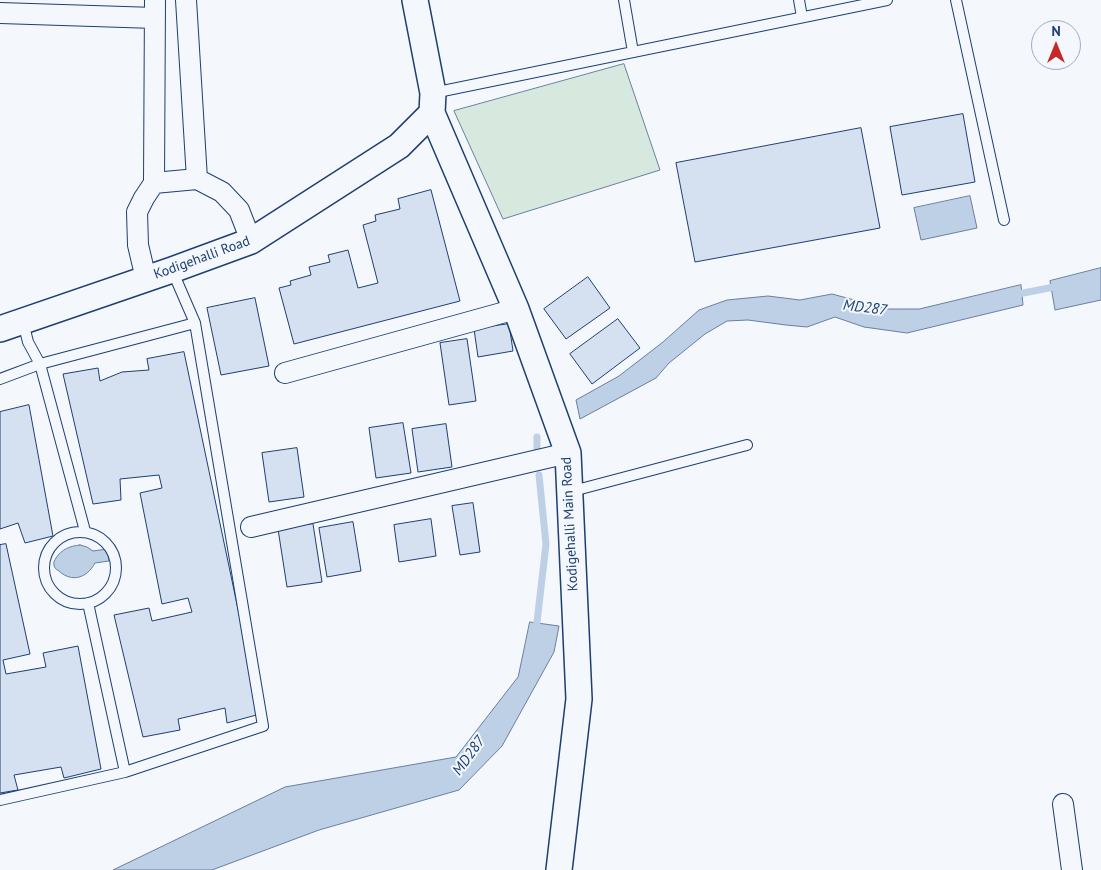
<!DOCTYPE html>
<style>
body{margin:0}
#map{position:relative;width:1101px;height:870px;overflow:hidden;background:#f4f7fb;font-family:"PT Sans",sans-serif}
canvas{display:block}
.north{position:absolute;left:1031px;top:20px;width:50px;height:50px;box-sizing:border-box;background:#f4f7fb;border:1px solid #9eadc5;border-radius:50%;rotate:0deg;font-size:14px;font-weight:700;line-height:20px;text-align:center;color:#1d3f73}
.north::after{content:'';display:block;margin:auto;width:18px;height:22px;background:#c62828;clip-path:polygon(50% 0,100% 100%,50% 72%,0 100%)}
</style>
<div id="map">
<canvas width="1101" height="870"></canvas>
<div class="north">N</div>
</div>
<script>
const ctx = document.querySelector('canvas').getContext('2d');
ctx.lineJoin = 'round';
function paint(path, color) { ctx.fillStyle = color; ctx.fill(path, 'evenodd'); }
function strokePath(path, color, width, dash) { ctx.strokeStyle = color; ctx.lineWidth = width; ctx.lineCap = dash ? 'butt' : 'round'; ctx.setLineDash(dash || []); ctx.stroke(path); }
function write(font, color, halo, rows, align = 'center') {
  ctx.font = font + ' "PT Sans",sans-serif'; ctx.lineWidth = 4; ctx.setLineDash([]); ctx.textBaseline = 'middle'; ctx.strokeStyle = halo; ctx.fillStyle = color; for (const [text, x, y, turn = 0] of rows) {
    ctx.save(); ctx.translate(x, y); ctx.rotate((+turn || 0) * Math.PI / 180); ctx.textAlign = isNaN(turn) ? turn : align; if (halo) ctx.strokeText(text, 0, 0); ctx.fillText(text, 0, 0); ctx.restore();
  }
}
const green = new Path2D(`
 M624,64L660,170L503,219L454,111Z`);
paint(green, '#d7e8df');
strokePath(green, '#687fa3', 1);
const water = new Path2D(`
 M970,196L977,228L921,240L914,208Z
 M1101,268V300L1055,310L1050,281Z
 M1021,285L1023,305L907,333L864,327L835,317L807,327L786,325L748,320L727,321L705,334L669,363L656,378L580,419L576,400L619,376L663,342L699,310L727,300L768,296L800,300L832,294L888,309H919Z
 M80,545L87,547L93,551L107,549L109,561L95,563C87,578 72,583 59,571C57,570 54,568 54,565C53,562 55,560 56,558C62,549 70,546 80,545Z
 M530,622L559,626L554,652L502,746L459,790L319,830L212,870H113L285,787L456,757L518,677Z`);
paint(water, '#bed0e5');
strokePath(water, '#687fa3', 1);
strokePath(new Path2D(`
 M1013,295L1059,286
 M537,437V448
 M536,631L546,544L539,475`), '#bed0e5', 7);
const building = new Path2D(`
 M963,114L975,182L902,195L890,127Z
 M861,128L880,228L695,262L676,163Z
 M431,190L460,301L294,344L279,288L291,285L290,281L311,275L309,267L330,262L328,255L348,250L358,288L378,283L363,225L376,221L375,215L400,209L398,199Z
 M588,277L610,308L566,339L544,309Z
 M255,298L269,366L221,375L207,308Z
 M618,319L640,348L592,384L570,354Z
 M509,324L513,351L478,357L474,329Z
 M467,339L476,401L449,405L440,343Z
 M184,352L260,714L227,723L225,708L178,719L180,730L143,737L114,615L149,608L152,621L192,612L188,598L162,604L140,493L162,488L159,475L120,479L121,500L93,504L63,374L98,368L100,381L122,372L149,370L147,359Z
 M29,405L53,536L25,543L18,523L0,529V412Z
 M403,423L411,473L376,478L369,428Z
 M446,424L452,467L418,472L412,429Z
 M297,448L304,497L269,502L262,453Z
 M473,503L480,552L460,555L452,506Z
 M431,519L436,556L399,562L394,525Z
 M353,522L361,571L327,577L319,528Z
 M313,524L322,582L287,587L278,529Z
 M6,544L30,654L3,660L6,674L46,667L43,653L78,646L101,769L64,778L61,767L14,775L18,790L0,793V545Z`);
paint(building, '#d5e0f0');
strokePath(building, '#1d3f73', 1);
const service = new Path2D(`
 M624,0L633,52
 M799,0L802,17
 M956,0L1004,220
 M433,93L887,0
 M23,322L28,342L40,364L85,531
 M0,379L40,364L195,323
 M569,492L747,445
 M44 568a36 36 0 1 1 72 0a36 36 0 1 1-72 0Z
 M88,603L125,772
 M0,800L125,772L263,726L195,323L172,270`);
const minor = new Path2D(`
 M186,0L197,179
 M0,13L155,18
 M154,183L197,179L222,192L239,210L251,241
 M146,279L138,245L137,212L144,198L154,183L155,0
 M285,373L516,309
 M251,527L568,453
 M1063,804L1072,870`);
const tertiary = new Path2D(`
 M415,0L433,93L432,113L516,309L568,453L579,699L559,870
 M0,329L172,270L251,241L399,146L432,113`);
strokePath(service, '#1d3f73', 12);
strokePath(minor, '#1d3f73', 22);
strokePath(tertiary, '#1d3f73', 28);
strokePath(service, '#f4f7fb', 10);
strokePath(minor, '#f4f7fb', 20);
strokePath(tertiary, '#f4f7fb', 25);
write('14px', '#1d3f73', '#f4f7fb', [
 ["Kodigehalli Road",202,258,-20],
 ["Kodigehalli Main Road",570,524,-93]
]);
write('italic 15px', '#1d3f73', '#f4f7fb', [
 ["MD287",865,308,7],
 ["MD287",469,756,-54]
]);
</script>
